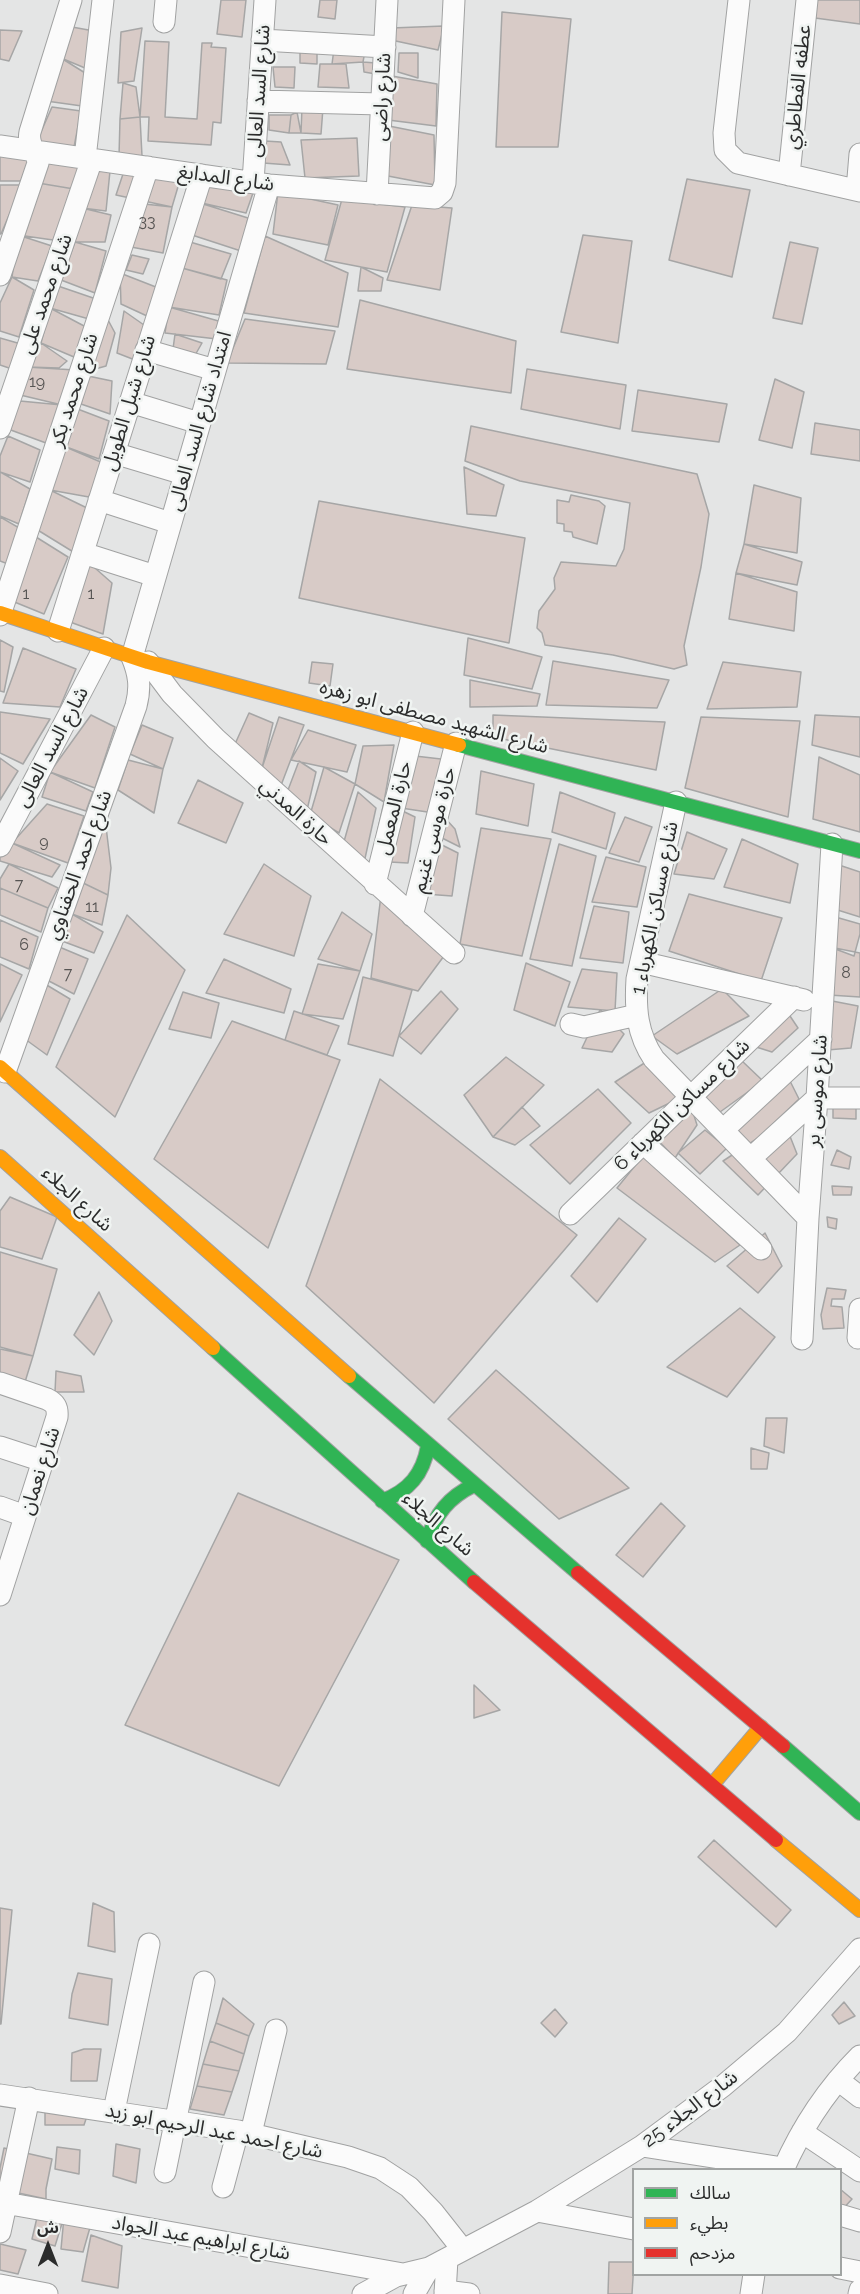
<!DOCTYPE html>
<meta charset="utf-8">
<style>
body{margin:0}
#map{position:relative;width:860px;height:2294px;overflow:hidden;background:#e4e5e5;font-family:Raleway,"Noto Sans Arabic",sans-serif}
canvas{display:block}
.legend{position:absolute;left:632px;top:2168px;width:210px;height:108px;box-sizing:border-box;background:#f0f4f2;border:2px solid #a1a4a3;margin:0;padding:8px 10px;list-style:none;font-size:18px;color:#2b2c2c}
.legend li{display:flex;align-items:center;gap:12px;height:30px}
.legend b{width:30px;border:2px solid #a1a4a3}
.north{position:absolute;left:18px;top:2216px;width:60px;height:60px;-webkit-text-stroke:4px #f0f4f2;paint-order:stroke;rotate:0deg;font-size:16px;font-weight:700;line-height:24px;text-align:center;color:#2b2c2c}
.north::after{content:'';display:block;margin:auto;width:21px;height:27px;background:#2b2c2c;clip-path:polygon(50% 0,100% 100%,50% 72%,0 100%)}
</style>
<div id="map">
<canvas width="860" height="2294"></canvas>
<ul class="legend">
<li><b style="height:8px;background:#30b455"></b>سالك</li>
<li><b style="height:8px;background:#ff9f0a"></b>بطيء</li>
<li><b style="height:8px;background:#e5322d"></b>مزدحم</li>
</ul>
<div class="north">ش</div>
</div>
<script>
const ctx = document.querySelector('canvas').getContext('2d');
ctx.lineJoin = 'round';
function paint(path, color) { ctx.fillStyle = color; ctx.fill(path, 'evenodd'); }
function strokePath(path, color, width, dash) { ctx.strokeStyle = color; ctx.lineWidth = width; ctx.lineCap = dash ? 'butt' : 'round'; ctx.setLineDash(dash || []); ctx.stroke(path); }
function write(font, color, halo, rows, align = 'center') {
  ctx.font = font + ' Raleway,"Noto Sans Arabic",sans-serif'; ctx.lineWidth = 5; ctx.setLineDash([]); ctx.textBaseline = 'middle'; ctx.strokeStyle = halo; ctx.fillStyle = color; for (const [text, x, y, turn = 0] of rows) {
    ctx.save(); ctx.translate(x, y); ctx.rotate((+turn || 0) * Math.PI / 180); ctx.textAlign = isNaN(turn) ? turn : align; if (halo) ctx.strokeText(text, 0, 0); ctx.fillText(text, 0, 0); ctx.restore();
  }
}
const building = new Path2D(`
 M221,0H246L242,37L217,34Z
 M320,0H337L335,19L318,17Z
 M815,0H860V24L815,18Z
 M502,12L571,19L558,147H496Z
 M444,26L438,50L391,40V28Z
 M72,27L94,31L85,68L61,58Z
 M142,28L134,81L118,83L121,32Z
 M0,30L22,31L9,61L0,59Z
 M145,41L169,42L165,117L197,119L202,43H212L211,47L226,48L221,123L213,122L211,145L148,141L149,117H140Z
 M300,47H317V64L300,63Z
 M334,49L365,51L363,62L332,64Z
 M399,53H418V78L398,72Z
 M61,58L90,76L82,106L46,101Z
 M363,62L376,63V74L364,72Z
 M320,64H346L349,88L318,87Z
 M273,67H295L294,88L275,87Z
 M392,76L437,84L436,126L388,120Z
 M123,83L136,87L140,117L120,119Z
 M52,107L81,111L74,147L33,150Z
 M302,107L323,108L321,134L301,133Z
 M297,112L301,133H289L291,115Z
 M269,115H291L289,133L269,130Z
 M140,117L142,156H119L120,119Z
 M389,126L434,135L435,185L388,176Z
 M357,138L359,176L305,178L301,140Z
 M265,141L281,142L290,165L263,163Z
 M0,153L29,160L21,181H0Z
 M47,159L82,168L74,189L38,183Z
 M96,168L110,171L106,211L82,208Z
 M124,171L180,180L172,207L116,195Z
 M190,173L253,193L246,213L184,199Z
 M687,179L750,190L732,277L669,260Z
 M38,183L74,189L53,240L18,235Z
 M0,185H22L1,234H0Z
 M278,192L338,205L328,245L273,234Z
 M342,199L405,207L387,272L325,260Z
 M126,202L172,207L163,253L131,247Z
 M200,203L248,218L241,251L192,235Z
 M412,205L452,208L440,290L387,280Z
 M82,208L111,215L105,242H69Z
 M18,235L52,246L38,281L12,277Z
 M583,235L632,241L618,343L561,332Z
 M265,236L348,273L338,327L244,313Z
 M75,242L106,251L95,293L61,280Z
 M190,242L231,254L221,279L182,268Z
 M790,242L818,248L802,324L773,318Z
 M132,255L149,259L143,274L126,270Z
 M361,267L383,278L381,291H358Z
 M182,268L227,280L219,315L169,307Z
 M120,273L161,289L147,316L121,304Z
 M12,277L34,290L19,337L0,331V303Z
 M58,286L99,300L89,319L50,308Z
 M360,300L516,341L511,393L347,369Z
 M169,307L222,322L217,339L165,333Z
 M50,308L86,327L74,357L41,343Z
 M124,311L144,325L135,360L117,353Z
 M107,318L115,333L106,366L88,371Z
 M245,319L335,331L326,364L227,363Z
 M175,334L202,343L194,357L173,349Z
 M0,338L28,346L9,368L0,365Z
 M41,343L67,361L59,368L27,367Z
 M27,367L75,370L62,405L16,394Z
 M527,369L626,385L620,429L521,409Z
 M88,376L112,381L110,414L81,404Z
 M775,379L804,392L792,448L759,440Z
 M638,390L727,404L719,442L632,431Z
 M20,401L62,405L46,443L8,429Z
 M75,408L109,421L99,459L61,445Z
 M815,423L860,430V461L811,454Z
 M471,426L697,474L709,514L701,567L684,646L687,665L674,669L613,655L545,645L542,633L537,628L539,611L555,589L554,578L561,562L616,566L624,549L630,503L520,481L465,461Z
 M8,436L40,450L30,482L0,472V456Z
 M61,445L103,463L89,497L50,490Z
 M464,467L504,485L496,516L467,514Z
 M0,472L30,489L19,524L0,516Z
 M754,485L801,498L797,553L744,544Z
 M50,490L87,508L75,553L36,529Z
 M571,495L599,501L605,506L597,544L573,537L572,532L564,531V524L557,523V500L569,502Z
 M319,501L525,538L509,643L299,598Z
 M0,517L21,529L16,567L0,561Z
 M36,537L68,557L44,614L12,601Z
 M744,544L802,562L797,585L736,573Z
 M87,561L112,583L103,634L70,622Z
 M736,573L797,592L794,631L729,619Z
 M468,638L542,657L532,689L464,675Z
 M0,640L13,647L4,692L0,691Z
 M23,648L76,669L60,707L3,703Z
 M553,661L669,680L657,708L546,705Z
 M312,662L333,664L330,686L309,683Z
 M723,662L801,672L797,707L707,709Z
 M470,680L540,694L537,706L470,707Z
 M0,712L50,719L23,764L0,753Z
 M249,713L273,723L262,768L235,744Z
 M91,715L115,727L95,788L50,772Z
 M493,715L665,722L656,770L493,737Z
 M815,715L860,717V757L812,745Z
 M279,717L304,725L280,788L262,768Z
 M701,717L800,721L788,817L685,788Z
 M142,725L173,738L163,769L130,754Z
 M308,730L356,745L347,772L291,760Z
 M394,745L384,802L355,784L363,746Z
 M415,756L441,759L434,813L401,808Z
 M819,757L860,775V832L813,819Z
 M0,758L18,771L0,800Z
 M128,760L163,769L154,813L118,790Z
 M299,761L316,772L307,810L288,790Z
 M324,767L355,784L339,833L310,815Z
 M481,771L534,784L528,826L476,814Z
 M50,772L93,792L86,811L42,797Z
 M198,780L243,803L226,843L178,823Z
 M358,792L376,808L364,863L343,845Z
 M560,792L615,813L606,849L552,832Z
 M384,802L415,817L408,863L371,861Z
 M47,804L84,816L68,863L12,843Z
 M104,810L111,868L108,895L79,881Z
 M444,817L455,829L460,847L440,837Z
 M625,817L652,827L639,862L609,853Z
 M481,828L551,839L522,956L460,944Z
 M687,832L727,849L714,879L674,874Z
 M742,839L798,864L790,903L724,887Z
 M12,843L60,865L52,877L0,861V857Z
 M438,843L458,853L452,896L425,894Z
 M559,844L596,856L572,966L530,959Z
 M606,857L646,867L637,907L592,902Z
 M9,864L58,888L48,908L0,888V879Z
 M264,864L311,896L294,956L224,934Z
 M839,865L860,872V917L828,907Z
 M79,881L108,895L102,925L72,914Z
 M0,888L48,908L41,932L0,915Z
 M689,894L782,918L761,981L669,951Z
 M381,895L444,956L418,991L371,978Z
 M594,906L629,912L623,963L580,958Z
 M342,912L372,934L360,971L318,959Z
 M72,914L103,932L94,953L62,941Z
 M127,915L185,970L115,1117L56,1067Z
 M832,916L860,924V934L854,956L830,947Z
 M0,920L38,937L29,969L0,957Z
 M57,946L88,959L74,994L45,979Z
 M830,947L860,953V997L829,995Z
 M224,959L291,989L284,1013L206,993Z
 M526,963L570,982L555,1026L514,1010Z
 M0,964L22,975L0,1022Z
 M318,964L360,971L343,1019L302,1014Z
 M582,969L617,973L615,1011L568,1007Z
 M363,977L412,990L393,1056L348,1044Z
 M45,984L70,999L47,1055L18,1034Z
 M722,989L749,1016L677,1054L652,1036Z
 M441,991L458,1009L421,1054L399,1036Z
 M183,992L219,1003L211,1038L169,1029Z
 M827,1000L858,1006L851,1048L827,1050Z
 M600,1010L624,1034L612,1052L582,1048Z
 M294,1011L339,1026L327,1055L285,1040Z
 M788,1013L798,1028L772,1052L753,1046Z
 M232,1021L340,1060L268,1248L154,1159Z
 M506,1057L544,1085L493,1137L464,1095Z
 M741,1060L763,1081L720,1112L701,1094Z
 M646,1062L678,1099L649,1113L615,1082Z
 M788,1077L799,1099L750,1146L734,1130Z
 M380,1079L577,1235L434,1403L306,1286Z
 M598,1089L631,1123L570,1184L530,1145Z
 M833,1104L856,1106V1119L833,1118Z
 M691,1106L697,1125L675,1158L652,1134Z
 M522,1107L540,1126L515,1145L493,1137Z
 M784,1121L797,1154L758,1195L723,1161Z
 M705,1130L727,1148L700,1174L678,1153Z
 M837,1150L851,1157L849,1169L831,1165Z
 M643,1156L740,1245L715,1262L617,1188Z
 M832,1186L852,1187L851,1195H833Z
 M10,1197L57,1217L42,1259L0,1247V1211Z
 M827,1217L837,1219L836,1229L828,1227Z
 M619,1218L646,1239L597,1302L571,1276Z
 M765,1233L782,1266L758,1293L727,1266Z
 M0,1252L57,1269L33,1356L0,1347Z
 M827,1288L846,1290L844,1299H832L831,1306L842,1307L844,1328L823,1329L821,1315Z
 M99,1292L112,1321L94,1355L74,1335Z
 M740,1308L775,1337L727,1397L667,1367Z
 M0,1349L33,1356L25,1382L0,1377Z
 M496,1370L629,1488L559,1519L448,1419Z
 M56,1371L81,1376L84,1392H55Z
 M766,1418H787L784,1453L764,1446Z
 M751,1448L769,1453L767,1469H751Z
 M238,1493L399,1560L279,1786L125,1725Z
 M661,1503L685,1526L643,1577L616,1555Z
 M474,1685L500,1710L474,1718Z
 M714,1840L791,1910L776,1927L698,1857Z
 M93,1903L114,1912L115,1952L88,1946Z
 M0,1908L12,1910L1,2024H0Z
 M78,1973L112,1979L108,2025L69,2018L72,1994Z
 M223,1998L254,2024L249,2036L216,2023Z
 M844,2002L855,2016L839,2024L832,2015Z
 M555,2009L567,2023L555,2037L541,2023Z
 M216,2023L249,2036L244,2054L210,2041Z
 M210,2041L244,2054L239,2071L203,2064Z
 M84,2049H101L97,2081H71L72,2053Z
 M203,2064L239,2071L232,2092L197,2086Z
 M197,2086L232,2092L224,2115L190,2109Z
 M45,2101H92L84,2125H45Z
 M116,2144L140,2149L136,2183L113,2176Z
 M57,2147L80,2150L79,2174L55,2169Z
 M4,2148L52,2159L46,2189V2199L0,2189V2168Z
 M840,2189L852,2199L840,2212Z
 M39,2209L64,2217L55,2246L32,2239Z
 M64,2217L91,2224L83,2252L61,2249Z
 M91,2235L122,2246L118,2288L82,2281Z
 M0,2244L26,2250L18,2274L0,2270Z
 M609,2262H634L632,2294H608Z`);
paint(building, '#d8cbc7');
strokePath(building, '#a6a6a6', 1.5);
const street = new Path2D(`
 M739,0L724,133L725,150L738,163L860,191
 M164,22L166,0
 M262,40L385,47
 M258,101L382,104
 M0,146L269,185L435,198L442,192L445,183L454,0
 M85,158L103,0
 M789,175L807,0
 M253,182L265,0
 M857,190L860,154
 M377,194L387,0
 M0,275L38,163C37,151 27,145 30,132L71,0
 M146,350L215,370
 M130,402L199,423
 M0,428L92,159
 M114,453L184,474
 M99,500L170,523
 M83,553L155,576
 M0,615L148,167
 M58,631L202,175
 M148,662L172,694L216,739L454,953
 M676,802L637,979C635,1009 637,1034 654,1059L808,1218
 M0,846L104,648
 M375,884L413,732
 M412,916L456,743
 M641,962L804,1000
 M571,1024L584,1027L637,1015
 M5,1072L136,706C141,687 139,674 132,657L269,185
 M723,1130L821,1039
 M643,1143L761,1249
 M751,1158L817,1098H860
 M570,1214L794,997
 M858,1338L860,1309
 M802,1339L808,1218L817,1098L832,844
 M0,1383L47,1399C55,1403 58,1407 57,1417L0,1595
 M0,1447L43,1461
 M0,1507L25,1516
 M838,2080L860,2097
 M0,2095L238,2131L348,2157L380,2168L409,2187L433,2212L463,2250
 M114,2111L149,1944
 M802,2132L860,2171
 M251,2133L276,2030
 M642,2146L783,2168
 M783,2170C802,2127 827,2089 860,2056
 M165,2172L204,1982
 M223,2187L238,2131
 M0,2202L403,2274
 M537,2211L634,2229
 M840,2215L860,2221
 M0,2232L29,2098
 M840,2268L860,2272
 M0,2285L47,2294
 M445,2291L469,2294
 M363,2294L396,2276L429,2268L537,2211L642,2146L723,2086L787,2032L860,1949
 M414,2294L429,2268
 M445,2294L447,2259
 M751,2294L754,2274
 M859,2294L860,2290`);
const fast = new Path2D(`
 M459,745L860,851
 M213,1348L474,1582
 M349,1376L578,1573
 M382,1501C409,1491 423,1474 428,1446
 M427,1541C435,1514 449,1497 474,1485
 M783,1746L860,1813`);
const slow = new Path2D(`
 M0,613L148,662L459,745
 M0,1067L349,1376
 M0,1157L213,1348
 M712,1785L761,1727
 M776,1840L860,1910`);
const jam = new Path2D(`
 M578,1573L783,1746
 M474,1582L776,1840`);
strokePath(street, '#a1a2a2', 23);
strokePath(fast, '#a1a2a2', 16);
strokePath(slow, '#a1a2a2', 16);
strokePath(jam, '#a1a2a2', 16);
strokePath(street, '#fbfbfb', 21);
strokePath(fast, '#30b455', 14);
strokePath(slow, '#ff9f0a', 14);
strokePath(jam, '#e5322d', 14);
write('16px', '#565453', null, [
 ["33",147,222],
 ["19",37,382],
 ["1",26,594],
 ["1",91,594],
 ["9",44,842],
 ["7",19,885],
 ["11",92,907],
 ["6",24,945],
 ["8",846,973],
 ["7",68,974]
]);
write('20px', '#2b2c2c', '#f0f4f2', [
 ["عطفه الفطاطري",798,87,-84],
 ["شارع السد العالى",259,91,-86],
 ["شارع راضى",382,97,-87],
 ["شارع المدابغ",226,178,8],
 ["شارع محمد على",46,294,-71],
 ["شارع محمد بكر",74,390,-72],
 ["شارع شبل الطويل",129,403,-73],
 ["امتداد شارع السد العالى",200,421,-74],
 ["شارع الشهيد مصطفى ابو زهره",434,717,15],
 ["شارع السد العالى",52,747,-62],
 ["حارة المعمل",394,808,-76],
 ["حارة المدني",296,812,42],
 ["حارة موسى غنيم",434,830,-76],
 ["شارع احمد الحفناوي",79,865,-70],
 ["شارع مساكن الكهرباء 1",655,908,-79],
 ["شارع موسى بر",817,1091,-86],
 ["شارع مساكن الكهرباء 6",682,1105,-44],
 ["شارع الجلاء",77,1199,42],
 ["شارع نعمان",40,1471,-72],
 ["شارع الجلاء",438,1524,41],
 ["شارع الجلاء 25",690,2109,-37],
 ["شارع احمد عبد الرحيم ابو زيد",214,2131,11],
 ["شارع ابراهيم عبد الجواد",201,2238,10]
]);
</script>
